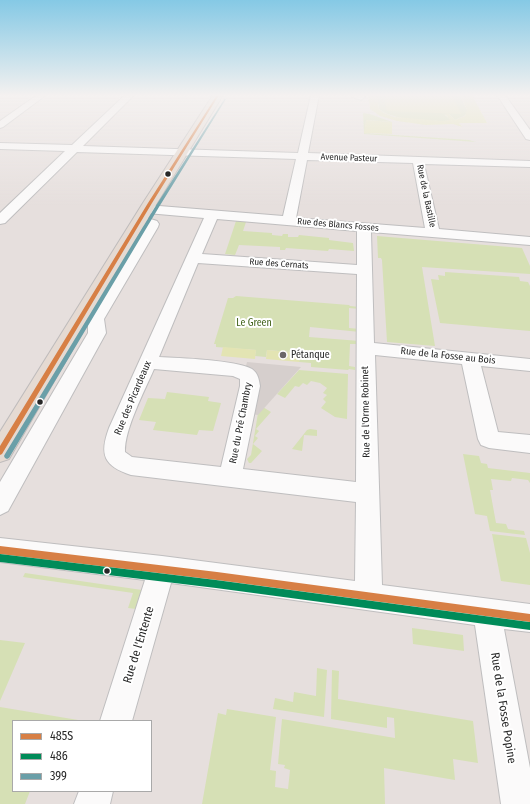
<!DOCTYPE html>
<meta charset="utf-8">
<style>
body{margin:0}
#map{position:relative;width:530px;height:804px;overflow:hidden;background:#e6dfdd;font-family:"Fira Sans Condensed",sans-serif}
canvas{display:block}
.legend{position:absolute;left:12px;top:720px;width:140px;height:72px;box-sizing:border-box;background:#fff;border:1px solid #a9a9a9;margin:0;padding:5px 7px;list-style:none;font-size:12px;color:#272727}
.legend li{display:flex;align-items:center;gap:8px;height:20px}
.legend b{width:20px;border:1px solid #a9a9a9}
</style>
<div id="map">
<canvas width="530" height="804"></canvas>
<ul class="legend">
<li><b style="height:5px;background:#d77f45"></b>485S</li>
<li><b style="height:5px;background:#008b59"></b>486</li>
<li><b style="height:5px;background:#6a9fa8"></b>399</li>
</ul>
</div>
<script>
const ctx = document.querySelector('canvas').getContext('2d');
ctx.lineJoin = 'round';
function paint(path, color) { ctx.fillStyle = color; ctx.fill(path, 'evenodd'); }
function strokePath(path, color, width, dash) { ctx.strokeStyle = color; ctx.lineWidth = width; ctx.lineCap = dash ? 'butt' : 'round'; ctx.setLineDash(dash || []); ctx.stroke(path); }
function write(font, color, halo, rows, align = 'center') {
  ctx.font = font + ' "Fira Sans Condensed",sans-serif'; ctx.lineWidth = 4; ctx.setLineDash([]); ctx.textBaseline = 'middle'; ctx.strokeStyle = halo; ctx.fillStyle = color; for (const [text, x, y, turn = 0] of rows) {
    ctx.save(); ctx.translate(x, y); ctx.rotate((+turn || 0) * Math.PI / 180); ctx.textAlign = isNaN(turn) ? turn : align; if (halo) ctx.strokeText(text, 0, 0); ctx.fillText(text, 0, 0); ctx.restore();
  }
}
paint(new Path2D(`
 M377,95H460L468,112L464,116L455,120L449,114L445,115L451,120L445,121C428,121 391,120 379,109Z
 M363,113L370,114L392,122L366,120L365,133L469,140L476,142L364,134Z
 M236,221L246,222L243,231L272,233V235L282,236L283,234H288V237H298L299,235L329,238V240L353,243L354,251L329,249L328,251L286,248L285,250H280V247L239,245L235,255L225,254Z
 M377,236L522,248L530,266V274L422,267L435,346L387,342L382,260L381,258H378Z
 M445,272L519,277L520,281L528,282L530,286V331L440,323L431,279L439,280L438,275L445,276Z
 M236,296L349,305L350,306L360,307V309L349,308V328L360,329V332L310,327L309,337L360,341V344H350L349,366L355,367V370L349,369L348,370L311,367V363L299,362L301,353L267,350L266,357L255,356L256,350L216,347V344H214L228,298H233Z
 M299,370L348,374L347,419L335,417L321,408L326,402L323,399L327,395L323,393L327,388L320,383L311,381L307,385L303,383L299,387L295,386L285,398L277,394Z
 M167,392L209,397L208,401L221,403L213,431L199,430L197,435L153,430L156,422L139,420L148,398L165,399Z
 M263,407L271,412L256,429L259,431L255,436L258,438L253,444L262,451L251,463H249L247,459L251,455L258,413Z
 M310,429L317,430V436L304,435L302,451L292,449L307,430Z
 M463,454L479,456L481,463L487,464L488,468L530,473V483L528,480L512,478L511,481L491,479L493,490H490L496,523L506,524L508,529L524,531L525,535L490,531L487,516L475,514Z
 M492,534L526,538L530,553V585L501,581Z
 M25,573L142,590L136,609L128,608L133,593L23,577Z
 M412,628L463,635L464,651L413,644Z
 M0,640L25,643L0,701Z
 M317,668L327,670L324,717L273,709L275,698L293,702L294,692L316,696Z
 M332,670L339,671L338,699L473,721L478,763L453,759L455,780L384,768L385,804H202L218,713L226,715L227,709L276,717L270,770L276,771L275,787L288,789L290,770L284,768L285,765L278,764L282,719L395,738L394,718L387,717V728L331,719Z
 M0,707L84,721H13V791H30L25,804H0Z`), '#d6e0b5');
paint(new Path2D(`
 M368,95H377L379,109L384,113L394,117L443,121L450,120L445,114H449L455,120L465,116L467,110L460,95H472L487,123H459L462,127L453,124L426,125L397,121L380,116L370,109Z
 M384,95H452L461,114L387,111Z
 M366,120L392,122V134L364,133Z
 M223,347L256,350L255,359L221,356Z
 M267,350L301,353L299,362L266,359Z`), '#e3e4b3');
paint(new Path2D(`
 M247,362L301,367L258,415L235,412Z`), '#d6cfcd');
const minor = new Path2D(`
 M37,95H46L3,127L0,128V121Z
 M125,95H134L83,146L298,153L311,95H319L308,153L530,161V167L424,164L439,229L530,237V245L371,232L374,343L530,359V371L481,366L498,432L530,435V453L489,448L481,445L478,439L462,364L375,355L382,585L530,604V632L504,629L530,768V804H501L475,625L171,583L132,721H100L145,580L0,562V538L162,556L355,581L356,502L131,475C104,466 99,455 109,428L204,218L147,213L143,212L141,209L143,206L147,205L283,216L296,159L77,152L5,223L0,224V213L65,151L0,149V143L72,145ZM307,160L413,163L425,228L296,218ZM217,219L357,231V265L202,254ZM198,263L357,274L356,482L243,469L260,386C259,380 258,373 252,369C237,360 179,358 159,357ZM154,369L233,376L240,379V386L221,467L132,457L125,452C124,430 145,390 154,369Z
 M351,95H363L365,97L361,100L352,97Z
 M497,95H505L530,130V140L526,139Z
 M141,216L157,221L159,224L158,227L104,319L106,333L8,511L0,515V482L88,333V319L144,227L134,220L136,217Z
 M79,791H113L110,804H74Z`);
const major = new Path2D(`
 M213,95H223L157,203L9,459L0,462V432L143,203Z`);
strokePath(minor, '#bfbebf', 2);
strokePath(major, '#bfbcbc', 2);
paint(minor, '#fbfafa');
paint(major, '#e5dad2');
paint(new Path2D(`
 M217,95H219L152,203L2,454L0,455V446L148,203Z
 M0,546L217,572L530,614V622L217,580L0,554Z`), '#d77f45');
paint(new Path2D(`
 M0,554L216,580L529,622H530V630L216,588L0,562Z`), '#008b59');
paint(new Path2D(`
 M225,98L226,99L159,207L9,458L7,459L5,458L4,456L5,454L155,207Z`), '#6a9fa8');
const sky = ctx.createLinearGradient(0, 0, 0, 207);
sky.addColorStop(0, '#85c9e5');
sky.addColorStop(0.46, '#f4f1f0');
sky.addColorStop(1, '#f4f1f000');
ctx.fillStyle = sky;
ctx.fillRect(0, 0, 530, 207);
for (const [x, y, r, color] of [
 [168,174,3.5,"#272727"],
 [283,355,4,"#6a6767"],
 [40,402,3.5,"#272727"],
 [107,571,3.5,"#272727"]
]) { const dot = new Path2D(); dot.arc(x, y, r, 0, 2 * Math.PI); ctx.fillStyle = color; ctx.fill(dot); strokePath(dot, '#fff', 1.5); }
write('9px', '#272727', '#fff', [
 ["Avenue Pasteur",349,158,2],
 ["Rue de la Bastille",426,196,78],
 ["Rue des Blancs Fosses",338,225,5],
 ["Rue des Cernats",279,264,4]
]);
write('10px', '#41621a', '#fff', [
 ["Le Green",254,323]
]);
write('10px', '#272727', '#fff', [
 ["Pétanque",291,355]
], 'left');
write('10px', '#272727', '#fff', [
 ["Rue de la Fosse au Bois",448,356,6],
 ["Rue des Picardeaux",133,398,-67],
 ["Rue de l'Orme Robinet",366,412,-91],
 ["Rue du Pré Chambry",241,423,-79]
]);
write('12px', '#272727', '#fff', [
 ["Rue de l'Entente",139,645,-73],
 ["Rue de la Fosse Popine",503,708,81]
]);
</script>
